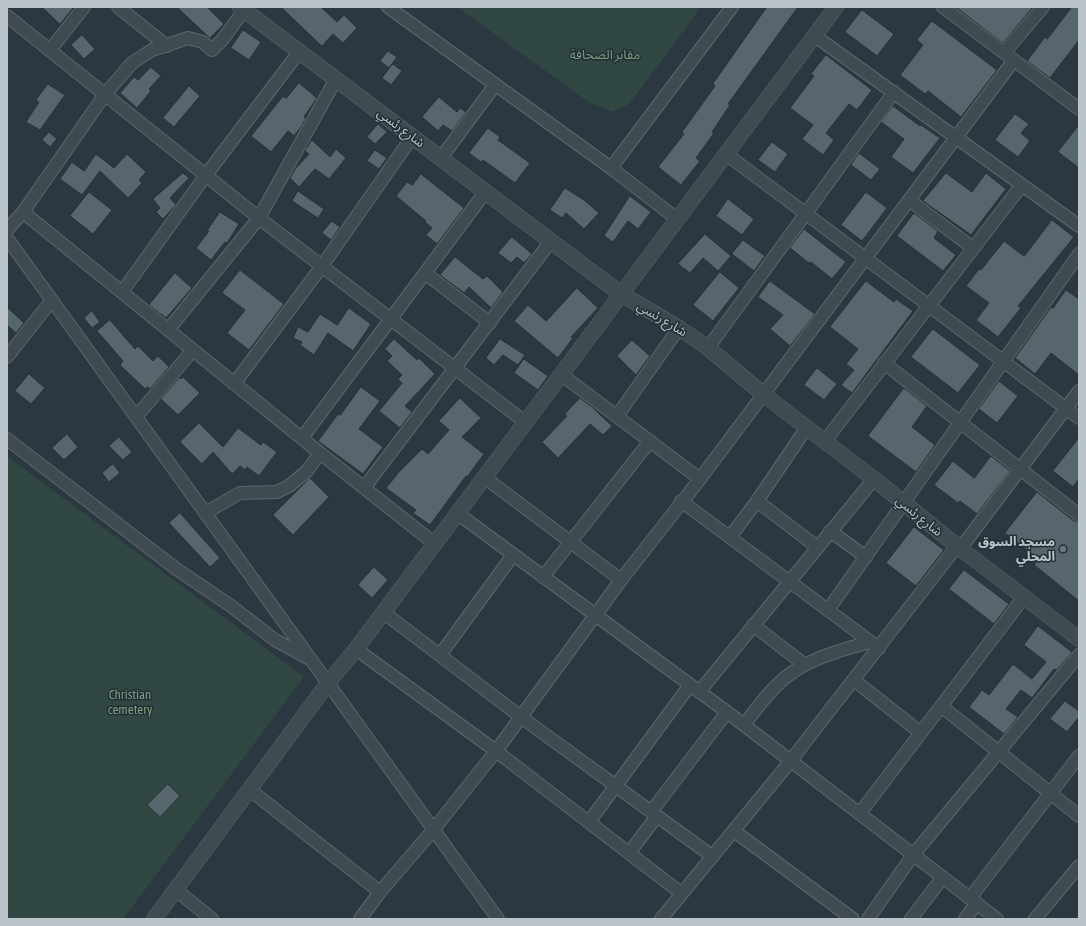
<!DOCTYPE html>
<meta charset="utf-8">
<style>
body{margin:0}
#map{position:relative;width:1086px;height:926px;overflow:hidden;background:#2b3841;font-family:"Asap Condensed",sans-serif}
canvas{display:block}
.frame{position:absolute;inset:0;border:8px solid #bcc4cb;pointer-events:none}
</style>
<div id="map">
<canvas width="1086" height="926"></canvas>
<div class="frame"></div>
</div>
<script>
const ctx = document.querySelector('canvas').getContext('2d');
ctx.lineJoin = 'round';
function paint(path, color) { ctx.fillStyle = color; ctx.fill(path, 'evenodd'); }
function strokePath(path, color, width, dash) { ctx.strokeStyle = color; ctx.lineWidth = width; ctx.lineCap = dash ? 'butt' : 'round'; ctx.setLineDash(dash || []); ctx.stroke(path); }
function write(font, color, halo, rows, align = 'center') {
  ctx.font = font + ' "Asap Condensed","Noto Sans Arabic",sans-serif'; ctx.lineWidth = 3; ctx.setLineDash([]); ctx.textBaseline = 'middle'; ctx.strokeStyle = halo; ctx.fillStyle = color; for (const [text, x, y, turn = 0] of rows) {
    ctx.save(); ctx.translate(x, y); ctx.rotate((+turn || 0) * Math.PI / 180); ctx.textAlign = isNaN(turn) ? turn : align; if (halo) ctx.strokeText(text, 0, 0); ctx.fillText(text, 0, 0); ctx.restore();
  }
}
paint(new Path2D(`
 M457,7H701L629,104L612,112L590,103Z
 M7,456L304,677L123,919H7Z`), '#314744');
const building = new Path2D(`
 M42,7H74L60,24Z
 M177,7H207L224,24L210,38Z
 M281,7H321L337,22L344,15L357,28L343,43L333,34L322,46Z
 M767,7H798L728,104L730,105L712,132L714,133L696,158L700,161L681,185L658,167L684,134L682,132L715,86L713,84Z
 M956,7H1033L1003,43Z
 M1072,7H1079V40L1050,78L1027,61L1045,37L1047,39Z
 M862,10L894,34L877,56L845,32Z
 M932,21L997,70L961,117L928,91L925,94L900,75L923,45L917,40Z
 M243,30L261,42L249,60L231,48Z
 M82,35L95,49L84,59L71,45Z
 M388,51L397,57L389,68L380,61Z
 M826,55L872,90L857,110L849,104L826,133L834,140L823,155L802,139L813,125L790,108L814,76L811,74Z
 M393,64L402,71L391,85L382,78Z
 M151,67L161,76L149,89L151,91L137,108L120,93L134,77L138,80Z
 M299,83L317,98L304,117L306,118L301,127L294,136L288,131L271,152L251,136L283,96L286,98Z
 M48,84L65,95L40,130L26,122L39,102L36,100Z
 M189,86L200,96L174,127L163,118Z
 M439,97L457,112L460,108L466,112L452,131L443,125L438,131L422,117Z
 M893,106L920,126L921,125L940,138L913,173L891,157L904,139L881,122Z
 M1015,114L1029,124L1021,133L1030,141L1018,157L995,140Z
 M378,124L387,132L375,144L367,137Z
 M1079,125V168L1058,152Z
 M488,128L500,137L498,140L530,163L515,183L483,160L481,162L469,153Z
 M49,132L57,139L50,147L42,140Z
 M312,140L330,157L336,149L346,158L329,179L315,169L299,187L290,178L295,169L309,154L305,151Z
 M772,142L788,154L775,172L758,160Z
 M375,150L387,158L379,169L367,161Z
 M859,153L880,169L871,180L851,165Z
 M96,154L114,168L127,154L146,172L139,180L142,183L128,198L100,171L82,195L60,179L72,162L84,171Z
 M183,173L189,178L170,198L176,205L163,219L156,212L160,208L153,199Z
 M946,173L972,192L986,173L1006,189L971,235L923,201Z
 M421,174L464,208L437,244L426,235L432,228L425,222L426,221L396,196L407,182L412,185Z
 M565,188L584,200L599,213L584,229L566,213L562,218L550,210Z
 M298,191L324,209L318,218L292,201Z
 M89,192L112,210L93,234L70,216Z
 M866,192L887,208L862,241L841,225Z
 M630,196L651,212L638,229L628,221L613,242L604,236Z
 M728,199L754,219L742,235L716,216Z
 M220,212L239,224L227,243L225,242L211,260L196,248L209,231H207Z
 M914,213L938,231L934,238L956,255L943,271L897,236Z
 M1052,220L1074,237L1018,306L1021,308L998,337L976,320L989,303L966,286L979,269L981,270L1004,241L1024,256Z
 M332,221L340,227L331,240L322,233Z
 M804,229L846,262L832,279L811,262L809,263L790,248Z
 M705,234L731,256L718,271L703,258L690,273L678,264Z
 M512,237L532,254L524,263L517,257L511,263L498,253Z
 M743,240L765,256L754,271L732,254Z
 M455,257L483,279L487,276L503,292L491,308L469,287L464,293L440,275Z
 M240,270L284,304L249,350L227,333L245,310L222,293Z
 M720,272L739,288L713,321L693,305Z
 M175,273L192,288L166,318L149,305Z
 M770,281L815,314L790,346L770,329L783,315L758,297Z
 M866,281L894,302L896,299L913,311L852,393L841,385L854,370L846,364L858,349L830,327Z
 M577,288L598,308L571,337L573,338L558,358L514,321L528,305L546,321Z
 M1066,290L1079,299V375L1051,353L1035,374L1015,358L1051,307L1053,308Z
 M7,307L24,323L16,333L7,325Z
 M349,308L371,324L353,351L328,333L314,355L300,345L302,342L293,338L298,327L308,332L320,314L337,325Z
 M92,311L100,322L92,328L84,318Z
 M110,320L135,349L138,346L153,361L158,356L169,367L150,389L148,387L145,389L120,365L123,361L97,331Z
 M933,329L980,365L958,393L911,357Z
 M394,339L417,360L419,358L435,374L405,406L412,412L400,428L379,411L402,383L398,379L402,375L387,361L392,356L385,349Z
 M500,339L525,355L518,365L503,355L494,365L486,358Z
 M632,340L650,356L636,375L617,356Z
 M524,359L548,376L538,390L514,373Z
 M817,368L837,384L824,400L804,385Z
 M29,374L45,388L31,404L15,391Z
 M180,377L181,379L183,377L200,393L178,415L161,399Z
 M999,381L1018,396L997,423L979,409Z
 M361,387L380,401L359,429L383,447L363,474L318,441L338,414L340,415Z
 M904,388L927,406L912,427L935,445L916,472L868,436Z
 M460,398L481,418L462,437L484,454L467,477L466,476L430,525L413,513L416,510L386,488L399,472L422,449L428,454L449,430L439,421Z
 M580,398L592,407L612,426L603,435L590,424L558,458L542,442L567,416L565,414Z
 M199,423L223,447L238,428L261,445L263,442L277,452L259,476L247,467L245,470L240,466L232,474L213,452L202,464L180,442Z
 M67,434L78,447L64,460L52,448Z
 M119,437L132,452L123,460L109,446Z
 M1079,438V479L1073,487L1053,471Z
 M991,456L1010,471L977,514L960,501L958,503L934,485L953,461L974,478Z
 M113,464L120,473L109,482L102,473Z
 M310,478L329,497L293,535L273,515Z
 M1037,492L1074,521L1079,522V601L1034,565L1038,559L1005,533Z
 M180,513L220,558L210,567L169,523Z
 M914,527L944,550L916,586L886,563Z
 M374,567L388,580L372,598L358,585Z
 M964,570L1009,604L994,624L949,589Z
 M1038,626L1072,652L1057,670L1054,669L1032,698L1021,690L1006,709L1018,717L1004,734L969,707L982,690L989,695L1013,664L1032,679L1046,662L1024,645Z
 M1065,701L1079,711V717L1067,732L1050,719Z
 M168,784L180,796L160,817L147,805Z`);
paint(building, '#57656d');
strokePath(building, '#253138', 1);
const minor = new Path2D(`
 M118,7L167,46
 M388,7L611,168L677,219
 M943,7L1079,109
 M7,16L259,218L525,422
 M815,36L1079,226
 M50,50L84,7
 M1004,53L1043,7
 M726,154L1079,418
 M441,158L495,85
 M611,168L732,7
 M909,200L973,248
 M23,212L106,93L132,63L152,50L188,38L203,42L212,50L223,39L244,10
 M7,230L23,212L320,453L435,544
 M7,238L498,919
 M425,273L490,323
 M122,292L206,175L299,52
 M168,330L259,218L336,79
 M708,348L894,92
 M7,357L52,300
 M884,363L1079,515
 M562,375L700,479
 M234,384L322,266L412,137
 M617,416L679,328
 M136,417L193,350
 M302,438L486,191
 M7,439L175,568L231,606L275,640L308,658
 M825,441L1022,185
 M484,477L621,580
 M364,488L551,241
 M681,501L879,648
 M757,501L817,547
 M205,513L240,493L277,492L289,486L307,471L320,453
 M457,513L727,712L997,919
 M830,531L866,557
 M730,537L757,501L807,427
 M960,549L1079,391
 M543,577L650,441
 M828,610L1079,254
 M383,612L521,717L712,856
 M753,625L805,665
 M356,649L496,751L681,893
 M440,655L513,555
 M854,680L921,733
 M699,692L874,479
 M941,706L1079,816
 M744,725C754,712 763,699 775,687C799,661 837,651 870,642
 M250,790L380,892
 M651,812L727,712
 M860,813L1024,597
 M589,822L690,685
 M734,831L853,919
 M629,853L657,816
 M176,890L212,919
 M970,898L1079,756
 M360,919L380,892L434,829L496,751L621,580L700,479L1014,60
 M661,919L785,768L957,546
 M868,919L913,855L1079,655
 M911,919L943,877
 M965,919L977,903
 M1035,919L1079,866`);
const tertiary = new Path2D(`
 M240,7L621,294L679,328L708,348L763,394L874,479L957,546L1079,639
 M154,919L328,683L356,649L836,7`);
strokePath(minor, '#5d676e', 14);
strokePath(tertiary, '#5d676e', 16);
strokePath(minor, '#3f4a51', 12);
strokePath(tertiary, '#3f4a51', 15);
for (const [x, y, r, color] of [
 [1063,549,4,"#6b7280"]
]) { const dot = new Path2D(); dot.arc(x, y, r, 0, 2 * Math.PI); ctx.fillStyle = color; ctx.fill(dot); strokePath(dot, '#232f36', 1.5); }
write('13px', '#7d9e7f', '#232f36', [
 ["مقابر الصحافة",605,55],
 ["Christian",130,695],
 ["cemetery",130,710]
]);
write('13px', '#bcc4cb', '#232f36', [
 ["شارع رئسي",401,128,37],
 ["شارع رئسي",662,319,31],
 ["شارع رئسي",919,516,39]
]);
write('bold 13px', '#bcc4cb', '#232f36', [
 ["مسجد السوق",1055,542],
 ["المحلي",1055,557]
], 'right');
</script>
